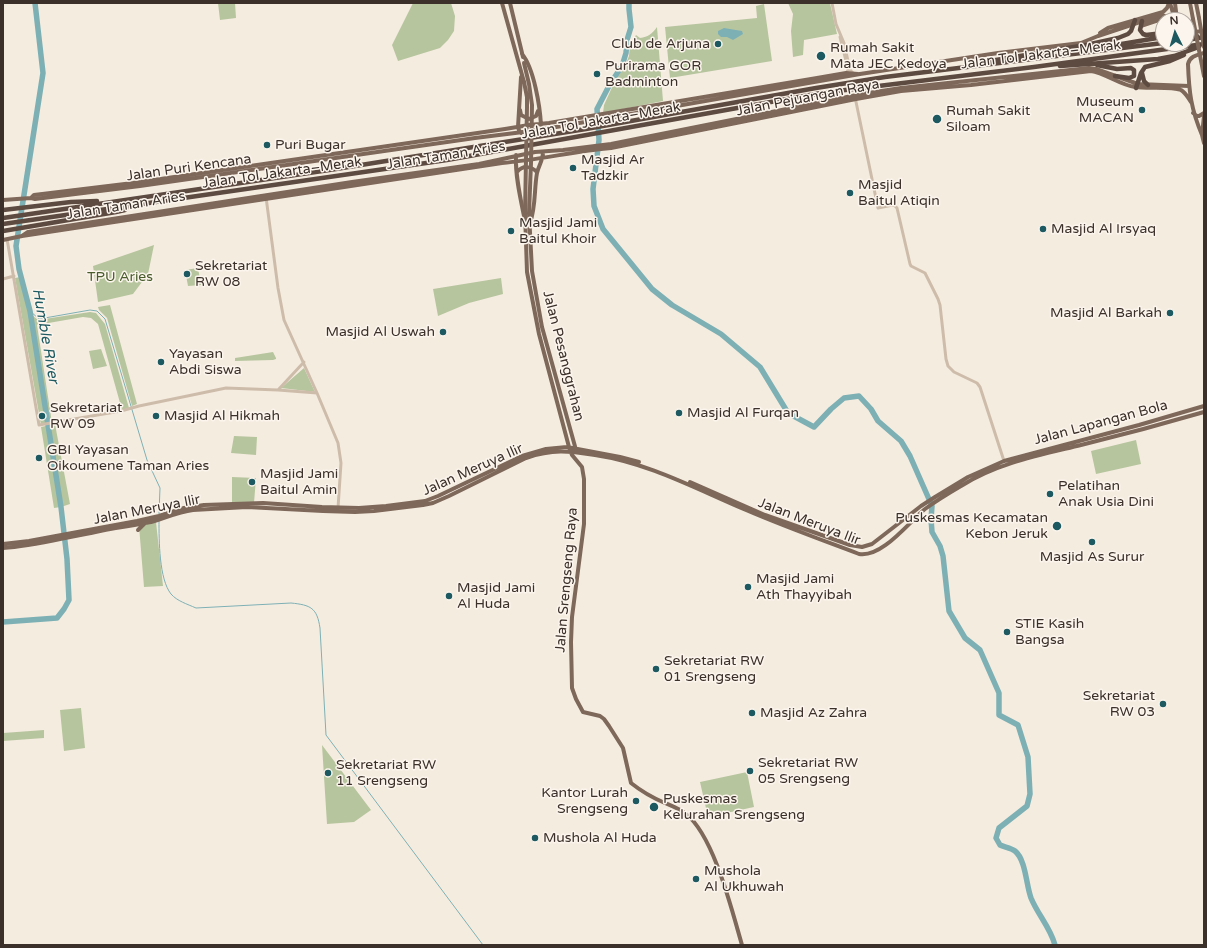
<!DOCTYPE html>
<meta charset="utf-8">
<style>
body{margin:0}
#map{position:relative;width:1207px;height:948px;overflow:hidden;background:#f5ece0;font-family:"Varela Round",sans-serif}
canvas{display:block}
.frame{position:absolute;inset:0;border:4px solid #3b302a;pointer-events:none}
.north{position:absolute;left:1155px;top:12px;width:40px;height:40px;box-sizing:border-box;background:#fbf5ed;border:1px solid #aea69f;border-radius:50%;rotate:355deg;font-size:11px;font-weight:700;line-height:16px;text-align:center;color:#3b302a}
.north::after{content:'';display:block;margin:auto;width:14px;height:18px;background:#1c5960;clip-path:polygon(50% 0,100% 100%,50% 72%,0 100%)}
</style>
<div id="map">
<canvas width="1207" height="948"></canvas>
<div class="frame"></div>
<div class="north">N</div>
</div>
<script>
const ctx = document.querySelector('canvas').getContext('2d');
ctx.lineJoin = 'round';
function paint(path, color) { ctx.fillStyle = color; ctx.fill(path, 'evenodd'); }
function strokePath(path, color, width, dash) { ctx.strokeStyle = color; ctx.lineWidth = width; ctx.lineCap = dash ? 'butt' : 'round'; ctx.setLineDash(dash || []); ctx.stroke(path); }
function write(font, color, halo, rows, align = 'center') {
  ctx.font = font + ' "Varela Round",sans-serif'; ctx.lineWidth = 3; ctx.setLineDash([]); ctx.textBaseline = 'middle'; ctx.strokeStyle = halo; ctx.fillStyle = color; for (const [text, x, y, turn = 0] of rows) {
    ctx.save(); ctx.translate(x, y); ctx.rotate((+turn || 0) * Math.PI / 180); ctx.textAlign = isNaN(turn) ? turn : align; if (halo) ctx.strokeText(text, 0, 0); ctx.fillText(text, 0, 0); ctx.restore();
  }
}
paint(new Path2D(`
 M218,3H235L236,18L220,20Z
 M413,3H451L455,16L454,31L448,40L440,48L398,61L392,45Z
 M788,3H830L837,34L804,40L803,55L793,57L791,31L793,14Z
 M764,4L772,61L670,78L665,27L757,18L756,6Z
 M657,27L663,101L603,113L604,105L614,83L625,66L629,56L630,44L636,35L640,38C648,37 652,34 657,27Z
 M154,245L148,274L133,294L98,302L93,266Z
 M198,268L201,285L188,286L185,270Z
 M20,277L29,312L47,424L41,425L15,278Z
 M501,278L503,294L469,303L438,316L433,289Z
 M110,305L137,404L132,406L107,318L99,310L98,307Z
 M90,312L96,313L105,324L129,408L122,410L98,324L91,318L83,317L37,325L52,423L50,424L32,315L38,320Z
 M101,349L107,366L93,369L89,351Z
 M273,352L276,358V359L273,360L235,361V358Z
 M304,368L315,392L281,388Z
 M55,424L70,504L61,507L54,508L41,427Z
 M234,436L257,437L256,455L231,453Z
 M1136,440L1141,464L1096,474L1091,451Z
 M232,477L256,478L254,503L232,502Z
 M156,522L163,586L144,587L139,526Z
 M81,708L85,748L64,751L60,710Z
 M44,730V738L3,741V733Z
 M322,745L371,810L354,822L327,824Z
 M747,772L754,807L708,817L700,782Z`), '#b7c59e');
paint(new Path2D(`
 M724,28L742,31L743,34L733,40L727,37H721L718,34V31Z`), '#7db0b4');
strokePath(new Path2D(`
 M30,311L39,319L90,310L97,311L105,319L147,460L160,488L159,514
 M159,521C159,540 159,579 171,594C177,601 187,604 196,608L291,603C311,605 317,608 320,628L326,735L483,945`), '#7db0b4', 1);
strokePath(new Path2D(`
 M629,3V9L631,27L627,40L626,53L622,66L610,84L597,109L599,140L593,189L594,206L603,229L652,289L672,305L721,334L760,367L788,413L814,427L831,409L844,398L859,396L871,409L878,421L901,441L910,456L932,506L931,519L932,532L940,546L943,556L949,611L965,638L980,650L999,693V715L1018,725L1028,757L1030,794L1027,806L999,828L996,838L1000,845C1004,847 1011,848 1015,851C1026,860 1026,885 1031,898C1038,915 1050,927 1055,945
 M3,622L57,618L64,609L69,600L67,559L61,507L30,311L19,269L16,246L43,73L35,3`), '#7db0b4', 5.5);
strokePath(new Path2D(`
 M832,3L836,24L844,43L850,70L853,73
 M840,37L848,69L847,73
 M855,97L878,208L893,205L895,206L897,208L910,264L911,266L925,273L938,299L940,305L946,359L948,366L954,372L977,383L980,387L1004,461
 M266,197L278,288L284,320L317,393L338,443L341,463L338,508
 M7,239L39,425L121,411L139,406L226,388L278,390L317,393
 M3,279L14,276
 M278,390L304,362`), '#cebcaa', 3);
strokePath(new Path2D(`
 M502,3L524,82
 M510,3L523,57
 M1170,3L1173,13L1175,17
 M1175,3L1177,20
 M1190,3L1193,19
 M1196,3L1199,18
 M1141,26C1152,22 1165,17 1176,20
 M1187,31L1193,32L1204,31
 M1100,33L1108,28L1163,12L1167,8L1169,3
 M522,54C534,68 540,107 541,125
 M521,77L518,127L519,130L521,133
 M520,110L521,115L529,119L536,116L538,111
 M1193,113L1197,116H1199L1204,113
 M1204,116L1202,135L1204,143
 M1202,135C1191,109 1189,92 1188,64C1190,56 1197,55 1204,53
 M516,155C515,174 520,197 524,216
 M517,172C523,165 531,166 537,172
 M31,198L34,195L133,183L505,129L529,125L549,123L817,78L846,73L858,74
 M3,200L31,198L35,199L140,186L475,138L539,130L860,74L998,53L1081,43L1098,36L1152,18L1164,16L1174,17
 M525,213L527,272L539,334L569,447L572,455L582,467L584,479V524L572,617L571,642L572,688L576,699L583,712L600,716L604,719L609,726L623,748L631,783C641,791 653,798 665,803C672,806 680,809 686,814C714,836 732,911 742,945
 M529,213L532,271L542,327L576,450
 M530,223C536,207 534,189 537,173C539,165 543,160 543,152
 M22,236L28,232L352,182L479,164L535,152L563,150L611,144L862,94L901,88L1089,68L1096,69L1138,84L1189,86
 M3,240L22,236L502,163C539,160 575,151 611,148L856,99L901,91L971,85L1091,71C1105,73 1120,85 1135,87C1147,89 1171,86 1181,90C1186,93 1188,98 1191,102
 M690,482L765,515L850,545L862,547L872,544L921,506L935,497L968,477L1004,461L1139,425L1204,406
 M138,530L145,523
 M3,544L29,541L137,521L159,516L184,508L204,505L263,503L322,507L359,508L386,506L425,501L438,496L522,456L546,449L567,447L620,457L639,462
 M3,548C33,546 62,538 91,533C111,528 131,526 151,522C165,518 178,512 193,510L247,507L323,511L355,512L374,511L423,505L433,503L449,496L526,458C553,449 568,451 595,455C649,463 696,489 746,510C783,526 822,540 859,554C882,558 909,522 925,509C936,501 949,493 961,486C997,463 1040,455 1081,445C1122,435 1163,424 1204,412`), '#7e685a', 4);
strokePath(new Path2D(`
 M1142,21L1140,30L1143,34L1146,35L1163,33
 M1187,35L1197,36
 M1187,40L1204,37
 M1080,51L1163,37
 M979,63L990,61L1086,45L1118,38L1128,34L1131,31L1135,20
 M1097,65L1117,69L1131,68L1134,70V76L1129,78L1115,76
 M1060,66L1158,59L1174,56L1199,47
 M1142,73L1144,81L1148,85
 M1136,88L1141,73L1145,67L1170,61L1184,55
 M3,210L71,202L97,201
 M3,218L336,169L586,129L816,88L885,77L1163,43
 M3,224L447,160L821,93L1034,67L1204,44
 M3,231L116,212L125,210L127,207`), '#5d4a41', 4.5);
strokePath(new Path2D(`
 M1199,18L1204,47
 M1193,19L1204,76
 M524,63L529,84L532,105L531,163L529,213
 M524,82L527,97V107L525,213`), '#7e685a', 4);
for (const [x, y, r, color] of [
 [718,44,4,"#1c5960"],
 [821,56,5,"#1c5960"],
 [597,74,4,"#1c5960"],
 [1142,110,4,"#1c5960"],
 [937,119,5,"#1c5960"],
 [267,145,4,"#1c5960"],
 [573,168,4,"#1c5960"],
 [850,193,4,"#1c5960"],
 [1043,229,4,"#1c5960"],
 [511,231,4,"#1c5960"],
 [187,274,4,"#1c5960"],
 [1170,313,4,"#1c5960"],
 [443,332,4,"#1c5960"],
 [161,362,4,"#1c5960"],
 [679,413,4,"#1c5960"],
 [42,416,4,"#1c5960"],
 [156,416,4,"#1c5960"],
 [39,458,4,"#1c5960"],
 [252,482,4,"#1c5960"],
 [1050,494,4,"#1c5960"],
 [1057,526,5,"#1c5960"],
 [1092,542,4,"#1c5960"],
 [748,587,4,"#1c5960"],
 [449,596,4,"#1c5960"],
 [1007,632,4,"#1c5960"],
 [656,669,4,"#1c5960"],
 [1163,704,4,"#1c5960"],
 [752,713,4,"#1c5960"],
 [750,771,4,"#1c5960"],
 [328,773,4,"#1c5960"],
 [636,801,4,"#1c5960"],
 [654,807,5,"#1c5960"],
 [535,838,4,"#1c5960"],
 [696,879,4,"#1c5960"]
]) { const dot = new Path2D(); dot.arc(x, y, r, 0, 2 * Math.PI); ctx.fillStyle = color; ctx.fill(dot); strokePath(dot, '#fbf5ed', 1.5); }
write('14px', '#3b302a', '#fbf5ed', [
 ["Club de Arjuna",710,44,"right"],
 ["Rumah Sakit",830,48],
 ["Mata JEC Kedoya",830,64],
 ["Purirama GOR",605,66],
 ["Badminton",605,82],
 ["Museum",1134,102,"right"],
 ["MACAN",1134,118,"right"],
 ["Rumah Sakit",946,111],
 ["Siloam",946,127],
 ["Puri Bugar",275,145],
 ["Masjid Ar",581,160],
 ["Tadzkir",581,176],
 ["Masjid",858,185],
 ["Baitul Atiqin",858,201],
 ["Masjid Jami",519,223],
 ["Baitul Khoir",519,239],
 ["Masjid Al Irsyaq",1051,229],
 ["Sekretariat",195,266],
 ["RW 08",195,282],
 ["Masjid Al Barkah",1162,313,"right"],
 ["Masjid Al Uswah",435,332,"right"],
 ["Yayasan",169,354],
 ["Abdi Siswa",169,370],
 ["Sekretariat",50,408],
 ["RW 09",50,424],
 ["Masjid Al Furqan",687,413],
 ["Masjid Al Hikmah",164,416],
 ["GBI Yayasan",47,450],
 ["Oikoumene Taman Aries",47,466],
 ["Masjid Jami",260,474],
 ["Baitul Amin",260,490],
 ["Pelatihan",1058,486],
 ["Anak Usia Dini",1058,502],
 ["Puskesmas Kecamatan",1048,518,"right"],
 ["Kebon Jeruk",1048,534,"right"],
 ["Masjid As Surur",1092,557,"center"],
 ["Masjid Jami",756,579],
 ["Ath Thayyibah",756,595],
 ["Masjid Jami",457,588],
 ["Al Huda",457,604],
 ["STIE Kasih",1015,624],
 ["Bangsa",1015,640],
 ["Sekretariat RW",664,661],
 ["01 Srengseng",664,677],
 ["Sekretariat",1155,696,"right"],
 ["RW 03",1155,712,"right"],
 ["Masjid Az Zahra",760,713],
 ["Sekretariat RW",758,763],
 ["05 Srengseng",758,779],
 ["Sekretariat RW",336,765],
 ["11 Srengseng",336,781],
 ["Kantor Lurah",628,793,"right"],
 ["Srengseng",628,809,"right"],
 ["Puskesmas",663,799],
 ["Kelurahan Srengseng",663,815],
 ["Mushola Al Huda",543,838],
 ["Mushola",704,871],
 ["Al Ukhuwah",704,887]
], 'left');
write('14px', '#3b302a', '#fbf5ed', [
 ["Jalan Tol Jakarta–Merak",1041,55,-7],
 ["Jalan Pejuangan Raya",808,98,-11],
 ["Jalan Tol Jakarta–Merak",601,121,-10],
 ["Jalan Taman Aries",446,156,-9],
 ["Jalan Puri Kencana",189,168,-8],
 ["Jalan Tol Jakarta–Merak",282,173,-8],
 ["Jalan Taman Aries",126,206,-9],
 ["Jalan Pesanggrahan",563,356,76],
 ["Jalan Lapangan Bola",1101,423,-15],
 ["Jalan Meruya Ilir",473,470,-24],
 ["Jalan Meruya Ilir",147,510,-11],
 ["Jalan Meruya Ilir",809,522,21],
 ["Jalan Srengseng Raya",567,580,-85]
]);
write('14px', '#485c2c', '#fbf5ed', [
 ["TPU Aries",120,277]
]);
write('italic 15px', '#1c5960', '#fbf5ed', [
 ["Humble River",45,336,80]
]);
</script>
